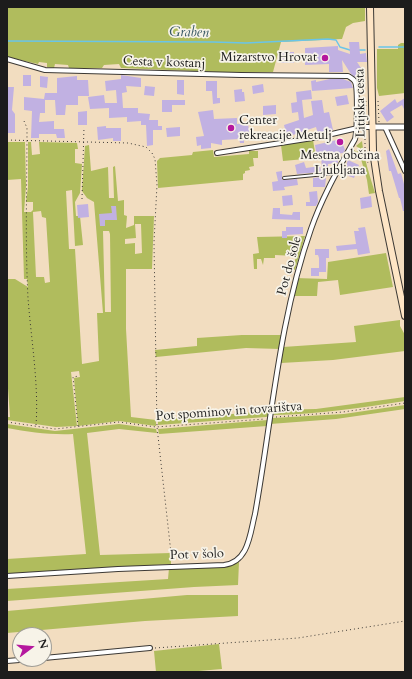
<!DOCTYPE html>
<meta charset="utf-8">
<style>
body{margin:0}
#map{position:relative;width:412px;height:679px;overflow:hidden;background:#f2ddc0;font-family:Cardo,serif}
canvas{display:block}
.frame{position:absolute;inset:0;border:8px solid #1c1c1c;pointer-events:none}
.north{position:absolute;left:12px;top:627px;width:40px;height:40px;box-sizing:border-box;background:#f7f3e8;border:1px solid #9f9d96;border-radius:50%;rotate:74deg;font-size:11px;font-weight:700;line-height:16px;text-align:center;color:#1c1c1c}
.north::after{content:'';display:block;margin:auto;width:14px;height:18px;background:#b5179e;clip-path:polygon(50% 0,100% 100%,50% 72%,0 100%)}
</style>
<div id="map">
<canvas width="412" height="679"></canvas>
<div class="frame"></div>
<div class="north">N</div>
</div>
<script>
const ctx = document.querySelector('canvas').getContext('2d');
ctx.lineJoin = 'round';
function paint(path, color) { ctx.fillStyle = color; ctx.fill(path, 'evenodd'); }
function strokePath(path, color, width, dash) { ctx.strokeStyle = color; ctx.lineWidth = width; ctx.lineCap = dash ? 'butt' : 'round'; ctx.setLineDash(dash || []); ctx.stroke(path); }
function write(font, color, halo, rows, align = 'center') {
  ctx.font = font + ' Cardo,serif'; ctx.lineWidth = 3.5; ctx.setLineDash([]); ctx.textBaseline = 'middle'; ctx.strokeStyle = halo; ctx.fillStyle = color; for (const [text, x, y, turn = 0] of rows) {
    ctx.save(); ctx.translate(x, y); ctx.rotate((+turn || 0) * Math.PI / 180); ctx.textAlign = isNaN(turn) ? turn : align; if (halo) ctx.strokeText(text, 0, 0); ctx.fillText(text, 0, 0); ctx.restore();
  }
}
paint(new Path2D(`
 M7,7H365V21L353,23L346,27L342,39L281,42L273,72H217L121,68L119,64L104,65L102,68H69L68,65L55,64L54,68L47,67V63L39,62L38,64L7,57Z
 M401,43H405V93L379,96L377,88V49H398V45Z
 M313,140L316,158L283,161L281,145Z
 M362,141C364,159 370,176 375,193L369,194L367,180L359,152L355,153L354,155L351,154L354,150L357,152L359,148L356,146Z
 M7,142H25L26,186L24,212H31L33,210V202H26L28,187V142H31L32,155L40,154L39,142L77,143L78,149H75V163L82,164L80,193L75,202L76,216H80L83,245L75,246L72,190L66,191L69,249H75L82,364L99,361L97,313H103L94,202L87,198L82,191L85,146L89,145L91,171L108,167L109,198H114L113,167L115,166L118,201L124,200V215L127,216L126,228L134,225V216H154L152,269H126V329L131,417L156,420V426L119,421L78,426L74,378L80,377L79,371L71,372L77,426L56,427L7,420V417H10L7,374V279H15L28,287L27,279H24L21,179L7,180ZM41,211L42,217L46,218L50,282L45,283L44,277H36L33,212ZM135,224H141L142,253L135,254V243L125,244V239L136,238ZM103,231H109L110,234L111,312H105Z
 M213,150L214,157L249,154V151H258V158H253L254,166L249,167L250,170L245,171V173L243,174V180L158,188L157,161L160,158L192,155L193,152Z
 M305,236L295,270L293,269L296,256L275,255V258H264L263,265L261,259H257V269H254L253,254L259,253L257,237Z
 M386,253L393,287L340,295L338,280L318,282L317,296H291L295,278L327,279L328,262Z
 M400,320V326L405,335V351L333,360L281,363L283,347L356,342L354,326Z
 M242,335H282L280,349L246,348L156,357L155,350L197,346V338Z
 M405,397V401C361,408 318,414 274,415L272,413L273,410L316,409Z
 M405,405V409L336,419L270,424L273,418L344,414Z
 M269,411V416L266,417L158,425V420Z
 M268,420L267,426L159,434L158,429Z
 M7,424L55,431L119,424L156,429L157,433L119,429L87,433L100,555L171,553V564L7,574V559L86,554L73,434C50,435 29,432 7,428Z
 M239,562L238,585L194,587L7,601V589L168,579L169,568L221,566Z
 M187,595H238V616L145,621L7,633V611Z
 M219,644L222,669L187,672H156L154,651Z`), '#b0bc5d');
strokePath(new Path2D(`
 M7,41L213,42L246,43L328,39L336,40L340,47L350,50
 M379,47H405
 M358,50H365`), '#6ac5e8', 1.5);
paint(new Path2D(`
 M349,42H359L360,54L366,53L367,62H357L365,74L362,76L364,84L359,86L357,79L351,74L342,60L343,72H329V64L305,65V48L338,46V50L350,54Z
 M281,52H294V63H281Z
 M23,75H31V86H23Z
 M121,75L141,78V87L126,86L127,92L122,93L123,108H138V113L150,114L149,120H158V126H162V130H153V145L147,146L146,125H141V121L127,122V117L109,118V108L90,109L88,97L104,95L105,103H117L116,90L106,91L105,81L121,79Z
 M40,76L48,77L47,88L40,87Z
 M77,76V80H88L89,96H78V105H66L65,115H56L55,100H45V113H40L39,122L54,121V129H64L65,138H57L56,134H39V138H31L32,111L24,110V97L44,99L45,93H57V78Z
 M343,79L351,82L353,88L312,91L311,81L316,80V82L330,79Z
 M177,80H184V95L177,94Z
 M206,81H217V98H220V103L213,104L212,91H206Z
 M263,84L264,92L253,94L252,86Z
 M145,86L155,87L154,96L144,95Z
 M7,87H14L12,110L15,114V133H7Z
 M242,89V92H244L245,101L235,102L234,90Z
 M311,90L312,99L302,100L304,118L313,115L311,101L322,100L324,113L329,112L333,130L318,134L316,127L287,137L284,125L299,120L298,112L292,113L291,103L297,102L296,92Z
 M347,95L349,104L337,106L335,97Z
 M405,98V111L402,105L390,112L394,117L387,122L380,111L395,99L397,103Z
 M162,100H185V105H172V112H162Z
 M276,105V114L263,115V106Z
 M213,110L214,119L237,118V124L248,123L250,139H244V143H240L239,139L222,140V145L211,143V148L201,149V145L197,146L196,137L204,136L198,112Z
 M87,111V125H78V112Z
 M106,126V128H121V141H113V138L98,140L97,127Z
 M180,127V136L167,137L166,128Z
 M341,139L345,150L343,153L337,154L338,163L328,164V168H322L321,157L317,158L315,145Z
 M389,149L398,174L401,173L404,184L405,211H403L400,198H399L391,171H389L386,151Z
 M348,160L359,165L354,178L343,174Z
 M304,162L306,168L320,166L321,172L297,174L295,165Z
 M282,171V180L297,179L298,185L284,187L285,190L273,191L272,182L278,181L276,172Z
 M321,177V179L326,178L325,187H313V178Z
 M317,191L318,202L316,206H306V202H310L309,192Z
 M292,195L293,205L283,206L282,196Z
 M371,196L372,207L361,209L360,198Z
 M88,204L89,217L78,218L77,205Z
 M111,206H116L117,220H105V226H100L99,214L112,213Z
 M273,208H280V214L292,215L293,212H300V220L272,219Z
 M286,227H303V234L287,235V238H282V231H286Z
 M365,227L370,253L358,255L357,249L337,251L336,246L356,244L354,231H359L358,228Z
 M315,249H329V258H326V272H319V276H311V268H319V258L318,255H315Z`), '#c1b1e2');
const service = new Path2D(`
 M284,178L336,173`);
const minor = new Path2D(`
 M7,59L45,70L241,75L348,76C351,78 354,79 355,82C358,88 357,132 355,139C339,168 322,197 311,229C279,320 272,419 255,514C250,533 249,562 224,565L118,569L7,576
 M385,127L405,171
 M217,153L319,137L362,127H372
 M44,658L150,648
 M7,661L32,659`);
const tertiary = new Path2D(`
 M372,127H405`);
const secondary = new Path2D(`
 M370,7L373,151L379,191L405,316`);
strokePath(service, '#3c3935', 4);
strokePath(minor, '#3c3935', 6);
strokePath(tertiary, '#3c3935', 7);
strokePath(secondary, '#3c3935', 8);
strokePath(new Path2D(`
 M378,101L379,122
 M24,121L27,128C27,185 25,241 28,298C31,338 39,386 36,425
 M365,122L366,99
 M365,131V156L368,163
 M7,140L128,143L146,147L152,153L155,159L157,185L154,242L157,427L172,562
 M82,199L84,127
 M276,417L343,412L405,403
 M7,422L55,429L119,422L156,427L265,419
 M78,426L73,377L79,376
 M155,648L298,638L405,621`), '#3c3935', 1, [1, 3]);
strokePath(service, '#fff', 2);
strokePath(minor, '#fff', 4);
strokePath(tertiary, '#fff', 5);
strokePath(secondary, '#fee5c5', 6);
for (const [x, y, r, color] of [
 [325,58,4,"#b5179e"],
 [231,128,4,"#b5179e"],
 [340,142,4,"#b5179e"]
]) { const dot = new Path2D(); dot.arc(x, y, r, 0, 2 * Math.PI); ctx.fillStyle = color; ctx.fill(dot); strokePath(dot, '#f7f3e8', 1.5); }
write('13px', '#1c1c1c', '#f7f3e8', [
 ["Mizarstvo Hrovat",317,58],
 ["Center",239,121,"left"],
 ["rekreacije Metulj",239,136,"left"],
 ["Mestna občina",340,156,"center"],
 ["Ljubljana",340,171,"center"]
], 'right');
write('13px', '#1c1c1c', '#f7f3e8', [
 ["Cesta v kostanj",164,63,2],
 ["Litijska cesta",361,103,-91],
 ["Pot do šole",290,266,-75],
 ["Pot spominov in tovarištva",229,412,-4],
 ["Pot v šolo",197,555,-2]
]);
write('italic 14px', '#375763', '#f7f3e8', [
 ["Graben",189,33,1]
]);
</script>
